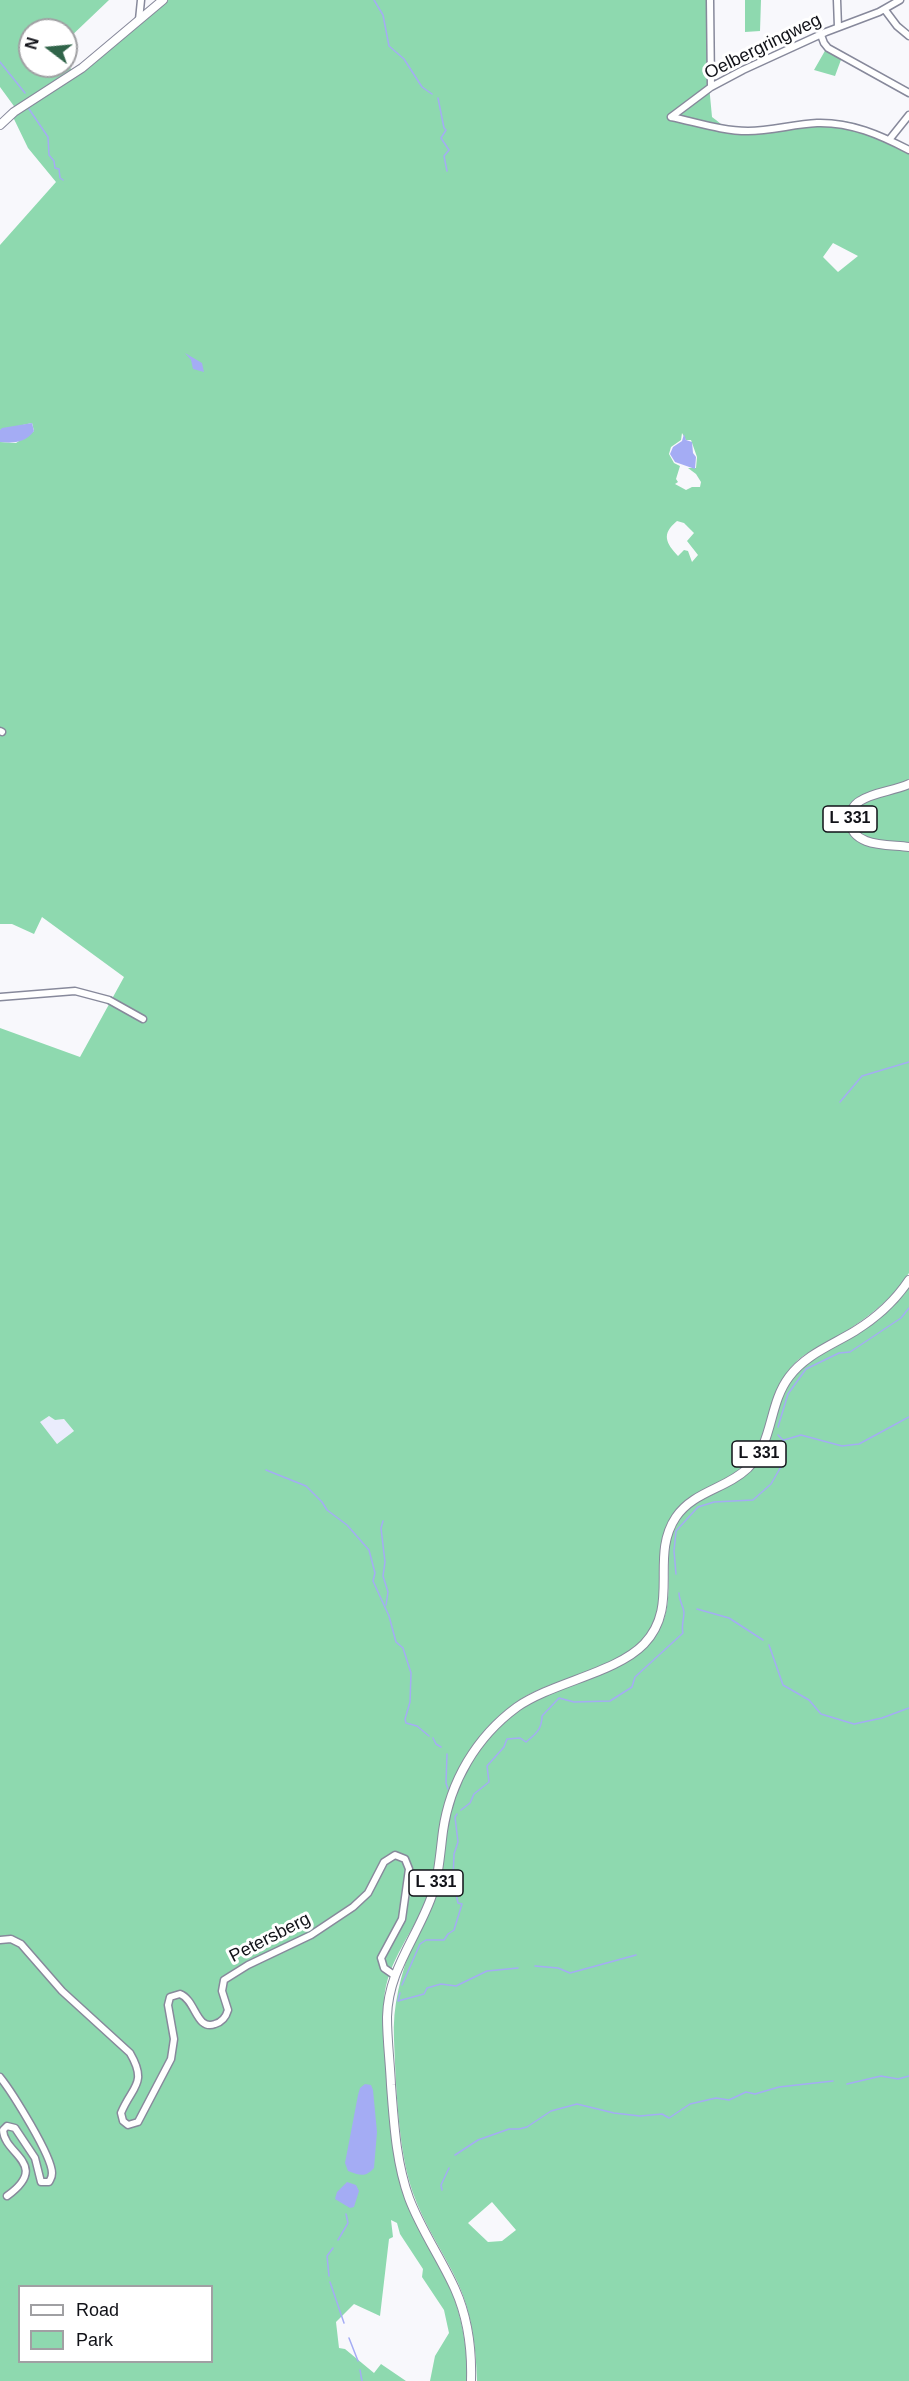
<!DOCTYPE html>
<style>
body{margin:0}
#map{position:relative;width:909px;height:2381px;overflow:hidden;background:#f8f8fc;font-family:Helvetica,sans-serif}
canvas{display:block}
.legend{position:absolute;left:18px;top:2285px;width:195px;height:78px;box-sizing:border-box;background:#fff;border:2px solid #a0a0a3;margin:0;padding:8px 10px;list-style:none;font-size:18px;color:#111218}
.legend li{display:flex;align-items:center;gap:12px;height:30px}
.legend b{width:30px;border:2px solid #a0a0a3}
.north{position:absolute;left:18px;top:18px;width:60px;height:60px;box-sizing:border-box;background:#fff;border:2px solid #a0a0a3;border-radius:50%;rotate:286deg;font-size:16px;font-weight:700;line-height:24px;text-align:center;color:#111218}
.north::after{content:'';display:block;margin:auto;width:21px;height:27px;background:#306449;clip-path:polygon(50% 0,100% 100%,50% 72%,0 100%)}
</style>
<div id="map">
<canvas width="909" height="2381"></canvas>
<ul class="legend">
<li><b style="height:8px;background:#fff"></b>Road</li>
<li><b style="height:16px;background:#8ed9af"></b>Park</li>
</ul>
<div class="north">N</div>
</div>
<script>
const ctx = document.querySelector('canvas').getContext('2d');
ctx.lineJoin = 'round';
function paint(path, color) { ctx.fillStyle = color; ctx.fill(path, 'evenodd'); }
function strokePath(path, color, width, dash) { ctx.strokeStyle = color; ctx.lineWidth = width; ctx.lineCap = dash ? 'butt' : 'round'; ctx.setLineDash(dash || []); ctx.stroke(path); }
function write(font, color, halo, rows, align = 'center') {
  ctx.font = font + ' Helvetica,sans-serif'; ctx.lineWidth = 6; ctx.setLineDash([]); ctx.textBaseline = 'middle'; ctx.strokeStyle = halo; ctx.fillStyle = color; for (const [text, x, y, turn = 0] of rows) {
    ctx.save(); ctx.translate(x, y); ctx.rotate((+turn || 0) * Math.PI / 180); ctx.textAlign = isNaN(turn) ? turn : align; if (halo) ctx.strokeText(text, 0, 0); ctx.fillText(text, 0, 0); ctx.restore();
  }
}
paint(new Path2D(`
 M49,1416L55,1420L64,1419L74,1431L57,1444L39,1422Z`), '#eaecfc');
paint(new Path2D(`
 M0,0H109L66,41V30H30V66H66V59L74,75L110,49L168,0H711L709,85L712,117C718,121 725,129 732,130C769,137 806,116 844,121C867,125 888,137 909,148V781L855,801L851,833L909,850V1273C888,1305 860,1323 827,1343C818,1348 806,1353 798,1360C765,1389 776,1439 743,1467C721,1486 688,1491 671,1518C665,1528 665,1539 665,1550C663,1580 665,1618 643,1641C615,1670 556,1677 521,1699C477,1727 448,1778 440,1829C436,1853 436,1878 426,1902C410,1937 383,1968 384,2007C385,2048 392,2089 397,2129C400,2151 400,2176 405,2197C410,2215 424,2234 433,2251C458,2299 466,2328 468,2381H430L435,2356L449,2333L444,2310L422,2277L423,2269L400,2234L397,2223L391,2220L393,2237L389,2239L380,2316L354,2304L336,2322L339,2348L345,2349L374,2373L381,2364L406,2381H0V1028L80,1057L124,977L42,917L34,934L12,924H0V442L16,443L34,431L32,423L0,430V245L56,182L28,148L13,117L19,113L0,87ZM833,243L858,256L838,272L823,257ZM682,433L686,440H691L697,457L696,468H688L696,474L701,482L700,487H692L686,490L675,484L678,482L676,479L680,466L674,463L669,454L671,447L681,440ZM677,521L684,523L694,533L687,541L698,555L692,562L688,551L684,550L678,556C666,543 661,534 677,521ZM49,1416L55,1420L64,1419L74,1431L57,1444L40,1422ZM20,2286H212V2362H20Z
 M745,0H761L760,31L745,32Z
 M826,49L842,57L835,76L814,70Z
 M909,787V844C889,842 859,844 853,821C857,794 889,797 909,787Z
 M909,1286V2381H477C476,2347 472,2314 458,2283C444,2253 424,2225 413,2193C398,2151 396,2085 394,2040C392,2006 401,1974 413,1942C417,1930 426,1919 430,1906C440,1874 442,1840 451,1807C461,1769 487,1734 518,1710C536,1696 558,1690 579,1681C597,1673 614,1661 631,1651C638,1647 648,1642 654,1637C682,1604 657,1555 678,1520C696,1490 736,1490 758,1462C773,1441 771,1415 782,1393C797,1363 828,1353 854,1335C874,1321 891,1302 909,1286ZM492,2202L516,2230L502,2241L488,2242L468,2223Z`), '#8ed9af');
paint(new Path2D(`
 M185,353L202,363L204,372L193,369L191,360Z
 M32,423L34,431C25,443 14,443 0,442V430L2,428Z
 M684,434L686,440L692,442L693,453L696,457L695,469L675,462L670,454L673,447L682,441Z
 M365,2084L371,2085L373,2090L377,2132L374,2168C365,2178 360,2175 348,2171L345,2163L358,2095L360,2088Z
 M347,2182L356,2185L359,2191L354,2207L350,2208L335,2199L337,2192Z`), '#a4acf4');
strokePath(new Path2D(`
 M374,0L383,15L389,46L404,59L422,87L432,94
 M0,62L25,93
 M438,98L444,128L446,130L441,138L449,150L444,156L447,171
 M29,109L48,137L49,155L54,161L55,168L59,169L60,178L63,180
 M840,1102L862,1076L909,1062
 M778,1427L788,1394L806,1369L839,1353L850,1352L901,1318L909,1308
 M784,1440L801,1435L842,1446L859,1444L909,1417
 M266,1470L306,1486L322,1502L327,1510L347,1525L369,1550L375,1573L373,1581L389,1616L396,1642L403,1648L411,1673L410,1702L405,1719L406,1723L417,1726L429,1736
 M383,1521L381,1528L385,1562L383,1576L388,1592L386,1605
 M676,1574L674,1551L676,1531L698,1507L714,1502L753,1500L771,1484L786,1458L783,1440L778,1435
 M697,1609L729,1618L763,1640
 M769,1645L783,1685L809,1700L821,1714L854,1724L882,1718L909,1708
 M433,1738L436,1744L441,1747
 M447,1754L446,1783L448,1789
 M461,1810L470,1803L474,1794L489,1782L487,1766L504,1747L507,1739L520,1738L526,1742C536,1734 542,1729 542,1716L559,1698L574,1702L610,1701L632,1687L635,1677L683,1633C681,1625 684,1620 684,1612C683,1606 679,1600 679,1593
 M535,1966L558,1968L570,1973L636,1955
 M402,1985L420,1944L426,1940H444L448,1934L454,1930L462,1904L458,1903L453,1880L454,1854L458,1842L455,1817L457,1814
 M400,1993L398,2001L424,1994L427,1988L441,1984L456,1986L487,1971L518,1968
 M847,2084L881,2076L898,2079L909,2076
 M455,2155L478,2140L509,2129H519L527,2127L551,2111L577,2104L614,2113L640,2116L662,2114L669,2118L690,2104L716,2098L729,2100L746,2092L755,2094L779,2087L833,2081
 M442,2190L441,2185L449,2168
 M338,2240L348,2223L346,2214
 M329,2276L327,2256L333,2248
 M330,2282L344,2323
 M349,2338L358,2361
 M360,2370L362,2381`), '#a4acf4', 1.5);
const minor = new Path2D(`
 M710,0L711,87
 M837,0L838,27
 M885,10L897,26L909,36
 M139,20L141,0
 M821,35L824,43L828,48L909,93
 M671,117L711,87L743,70L826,32L879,12L900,0
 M671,117C696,122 722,131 748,131C771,131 794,124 817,123C851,122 880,135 909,150
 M889,140L909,115
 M0,731L2,732
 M0,997L75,991L109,1000L143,1019
 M0,1940L11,1939L21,1944L62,1991L130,2053C148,2084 132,2086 121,2113L123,2121L128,2125L138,2122L171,2059L174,2039L168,2005L170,1997L180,1994C196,2000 196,2031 215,2024C222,2022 226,2017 228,2010L222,1991L224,1980L248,1965L311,1935L353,1907L368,1893L384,1862L395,1855L405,1859L409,1869L402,1919L381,1958L384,1968L394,1975
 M0,2077C12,2092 52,2156 52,2173C52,2178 51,2178 49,2182H41L35,2158L15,2128L7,2126L3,2130C4,2155 51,2164 7,2196`);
const major = new Path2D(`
 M0,125L14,112L82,68L163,0
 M909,784C894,791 873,792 860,801C853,805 850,813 850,821C852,848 890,844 909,847
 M471,2381C472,2349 468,2318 455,2289C441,2258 421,2230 409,2198C396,2162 394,2123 391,2085C390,2062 387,2040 387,2017C388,1971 416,1939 431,1898C439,1876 440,1854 443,1831C450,1782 476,1737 517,1707C553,1682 616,1673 644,1644C681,1605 649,1557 676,1517C694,1491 726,1489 748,1468C774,1442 768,1405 789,1377C805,1355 832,1345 855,1331C876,1318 895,1301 909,1280`);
strokePath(minor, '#87899b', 9);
strokePath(major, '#87899b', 10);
strokePath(minor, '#fff', 6);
strokePath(major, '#fff', 8);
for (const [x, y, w] of [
 [850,819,54],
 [759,1454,54],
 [436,1883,54]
]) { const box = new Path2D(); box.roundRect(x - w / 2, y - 13, w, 26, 4.5); ctx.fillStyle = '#fff'; ctx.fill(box); strokePath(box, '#111218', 1.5); }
write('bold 16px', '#111218', null, [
 ["L 331",850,819],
 ["L 331",759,1454],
 ["L 331",436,1883]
]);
write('18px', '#111218', '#fff', [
 ["Oelbergringweg",763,47,-26],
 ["Petersberg",270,1938,-27]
]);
</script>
